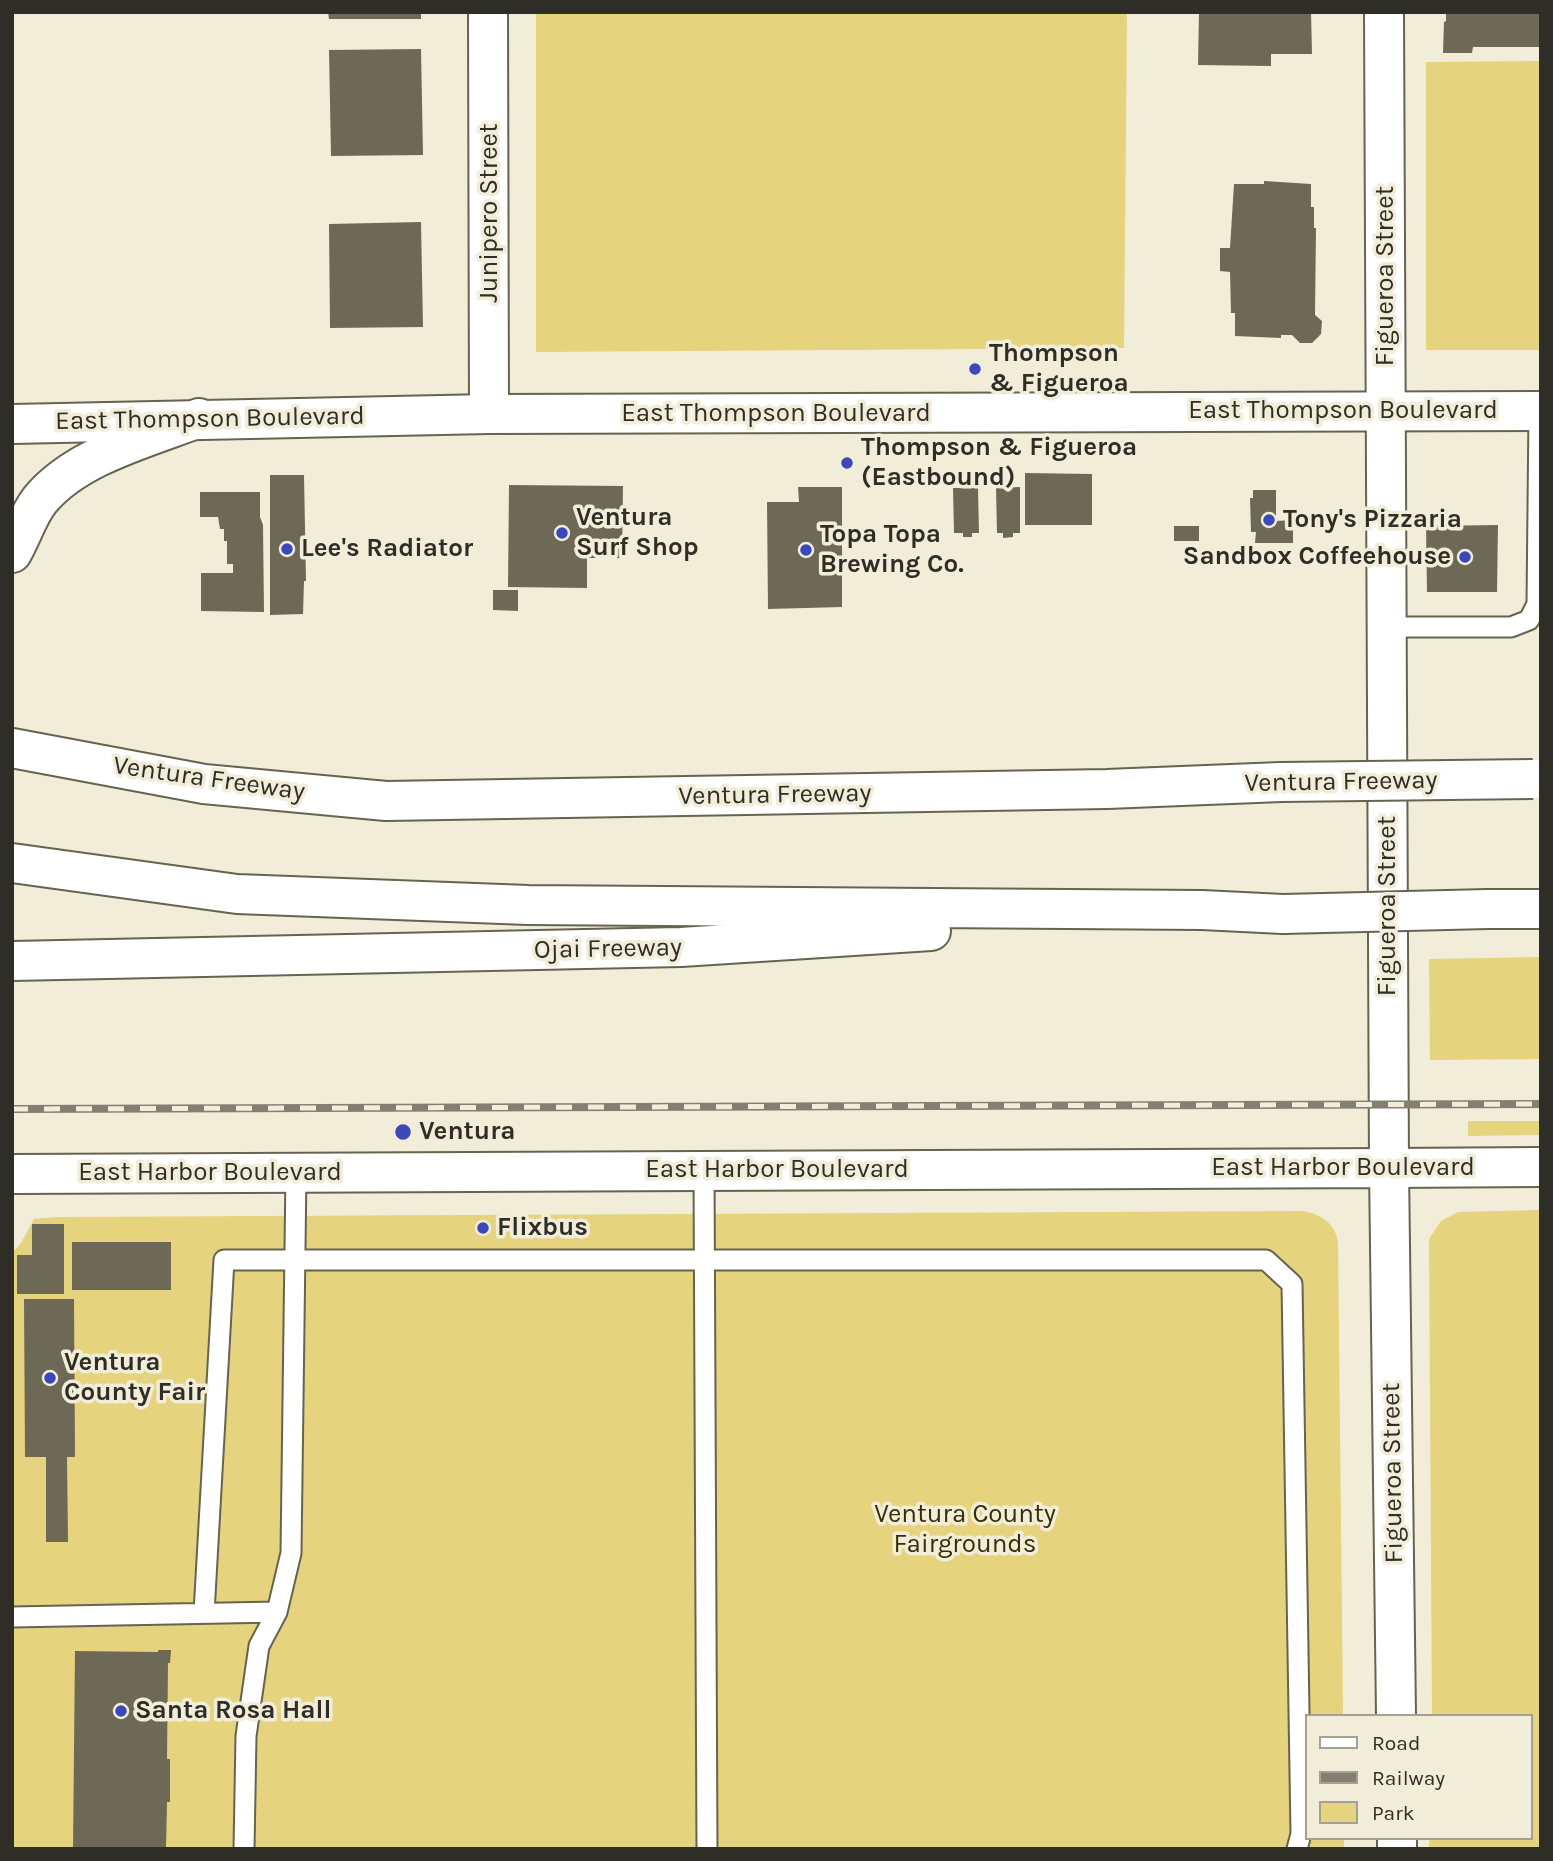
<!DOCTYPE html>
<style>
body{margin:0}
#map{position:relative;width:1553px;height:1861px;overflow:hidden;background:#f1edd8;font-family:Karla,sans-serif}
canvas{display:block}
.frame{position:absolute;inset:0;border:14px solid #2f2e26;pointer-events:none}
.legend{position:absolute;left:1305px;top:1714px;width:228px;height:126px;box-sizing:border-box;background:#f1edd8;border:2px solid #a3a191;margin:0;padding:9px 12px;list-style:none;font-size:21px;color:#2f2e26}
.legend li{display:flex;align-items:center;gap:14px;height:35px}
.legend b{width:35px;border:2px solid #a3a191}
</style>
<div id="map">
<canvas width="1553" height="1861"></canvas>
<div class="frame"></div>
<ul class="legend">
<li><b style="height:9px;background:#fff"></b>Road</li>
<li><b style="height:9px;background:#838073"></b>Railway</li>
<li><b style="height:19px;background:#e5d37e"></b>Park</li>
</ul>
</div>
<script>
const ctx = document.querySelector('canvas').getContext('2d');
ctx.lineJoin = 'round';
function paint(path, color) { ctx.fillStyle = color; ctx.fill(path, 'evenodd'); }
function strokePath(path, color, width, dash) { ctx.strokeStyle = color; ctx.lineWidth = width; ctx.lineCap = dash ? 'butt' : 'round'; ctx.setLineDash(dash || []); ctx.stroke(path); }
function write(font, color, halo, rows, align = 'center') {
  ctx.font = font + ' Karla,sans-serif'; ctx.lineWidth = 7; ctx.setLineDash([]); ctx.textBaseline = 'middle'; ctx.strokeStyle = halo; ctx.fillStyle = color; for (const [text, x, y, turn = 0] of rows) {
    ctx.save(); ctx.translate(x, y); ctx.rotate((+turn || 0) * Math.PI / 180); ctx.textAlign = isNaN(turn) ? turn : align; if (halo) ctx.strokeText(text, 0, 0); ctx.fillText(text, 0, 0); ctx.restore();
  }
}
paint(new Path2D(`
 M536,12H1127L1124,348L536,352Z
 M1541,61V350H1426V62Z
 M1541,957V1059L1430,1060L1429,959Z
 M1468,1121H1541V1135L1468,1136Z
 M1541,1210V1849H1429V1838H1530V1716H1432L1429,1239L1441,1221L1458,1212Z
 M1302,1211C1321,1214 1335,1223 1338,1242L1343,1716H1306V1838H1344V1849H12V1253L21,1243L34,1219L58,1217Z`), '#e5d37e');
paint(new Path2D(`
 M328,12H421V19H329Z
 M1199,12H1311L1312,54H1271V66L1198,65Z
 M1446,12H1541V47H1473L1472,53H1443L1444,22L1446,21Z
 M421,49L423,155L331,156L329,50Z
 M1264,181L1311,184V207H1314V228H1316L1315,315L1322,321L1321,334L1312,343H1300L1292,335H1281V338L1235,336V313H1231L1230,272L1220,271V248H1230L1234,184H1264Z
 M421,222L423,327L330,328L329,224Z
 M1025,473L1092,474V525H1025Z
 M270,475H304L306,581H304L303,614L270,615Z
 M509,485L623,486L622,558H587V588L508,587Z
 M798,487H842V607L768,609L767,502H799Z
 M1020,487V533H1013V537L1003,538V533H997L996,488Z
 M953,488H978L979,533H972V537H963V533H954Z
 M1253,490H1276V521L1293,520V543H1255L1256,532H1251L1250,498H1253Z
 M200,492H260V517L263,525L264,612L201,611V573H233V564H227V541H224V529H220L218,517H200Z
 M1498,525L1497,592H1427L1426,526Z
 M1174,526H1199V541H1174Z
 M493,590H518V611L493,610Z
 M32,1224H64V1294H17V1255H32Z
 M72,1242H171V1290H72Z
 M24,1299H74L75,1457H67L68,1542H46V1457H25Z
 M158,1650H171L170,1663H168L167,1759H170V1802H167L166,1849H73L75,1651L158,1652Z`), '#6d6956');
const lane = new Path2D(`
 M1388,627H1511L1529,620L1537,604L1539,411
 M704,1171L707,1849
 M204,1613L224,1260H1266L1292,1284L1301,1834L1297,1849
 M12,1617L277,1612
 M244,1849L246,1736L259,1646L277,1612L291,1553L296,1172`);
const street = new Path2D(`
 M488,12L489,414
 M12,1174L1389,1168L1396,1716
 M1397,1838V1849`);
const secondary = new Path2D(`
 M1384,12L1389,1168L1541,1167`);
const primary = new Path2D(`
 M12,424L489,414L1541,411`);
const highway = new Path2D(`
 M12,553C22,536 28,515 40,500C76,456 147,438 199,418
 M12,748L204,784L386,801L1107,789L1281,782
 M12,863L237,894L528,905L1202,910L1283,914
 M1488,909H1541
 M12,961L681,947L931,931`);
strokePath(lane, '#676351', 23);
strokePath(street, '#676351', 42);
strokePath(secondary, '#676351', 42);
strokePath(primary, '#676351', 42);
strokePath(highway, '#676351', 42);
strokePath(lane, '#fff', 19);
strokePath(street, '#fff', 38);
strokePath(secondary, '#fff', 38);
strokePath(primary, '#fff', 38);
strokePath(highway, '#fff', 38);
const rail = new Path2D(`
 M12,1109L1541,1104`);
strokePath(rail, '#838073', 8);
strokePath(rail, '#f1edd8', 5, [16]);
const highwayBridge = new Path2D(`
 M1281,782L1533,779
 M1283,914L1488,909`);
strokePath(highwayBridge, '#676351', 42, []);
strokePath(highwayBridge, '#fff', 38);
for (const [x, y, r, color] of [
 [975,369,7,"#3a48bb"],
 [847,463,7,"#3a48bb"],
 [1269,520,7,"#3a48bb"],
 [562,533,7,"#3a48bb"],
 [287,549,7,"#3a48bb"],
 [806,550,7,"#3a48bb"],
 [1465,557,7,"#3a48bb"],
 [403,1132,9,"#3a48bb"],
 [483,1228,7,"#3a48bb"],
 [50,1378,7,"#3a48bb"],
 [121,1711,7,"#3a48bb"]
]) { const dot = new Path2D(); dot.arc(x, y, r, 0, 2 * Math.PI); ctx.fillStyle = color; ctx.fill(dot); strokePath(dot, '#f1edd8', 2.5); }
write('26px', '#2f2e26', '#f1edd8', [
 ["Junipero Street",490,213,-90],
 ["Figueroa Street",1386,276,-90],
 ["East Thompson Boulevard",1343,411],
 ["East Thompson Boulevard",776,414],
 ["East Thompson Boulevard",210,419,-1],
 ["Ventura Freeway",209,779,8],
 ["Ventura Freeway",1341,782,-1],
 ["Ventura Freeway",775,795,-1],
 ["Figueroa Street",1388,906,-90],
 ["Ojai Freeway",608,949,-1],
 ["East Harbor Boulevard",1343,1168],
 ["East Harbor Boulevard",777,1170],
 ["East Harbor Boulevard",210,1173],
 ["Figueroa Street",1393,1473,-91]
]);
write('bold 26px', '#2f2e26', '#f1edd8', [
 ["Thompson",989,354],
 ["& Figueroa",989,384],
 ["Thompson & Figueroa",861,448],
 ["(Eastbound)",861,478],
 ["Ventura",576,518],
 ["Surf Shop",576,548],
 ["Tony's Pizzaria",1283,520],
 ["Topa Topa",820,535],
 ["Brewing Co.",820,565],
 ["Lee's Radiator",301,549],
 ["Sandbox Coffeehouse",1451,557,"right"],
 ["Ventura",419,1132],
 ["Flixbus",497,1228],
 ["Ventura",64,1363],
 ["County Fair",64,1393],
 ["Santa Rosa Hall",135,1711]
], 'left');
write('26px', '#372f02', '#f1edd8', [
 ["Ventura County",965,1515],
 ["Fairgrounds",965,1545]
]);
</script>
